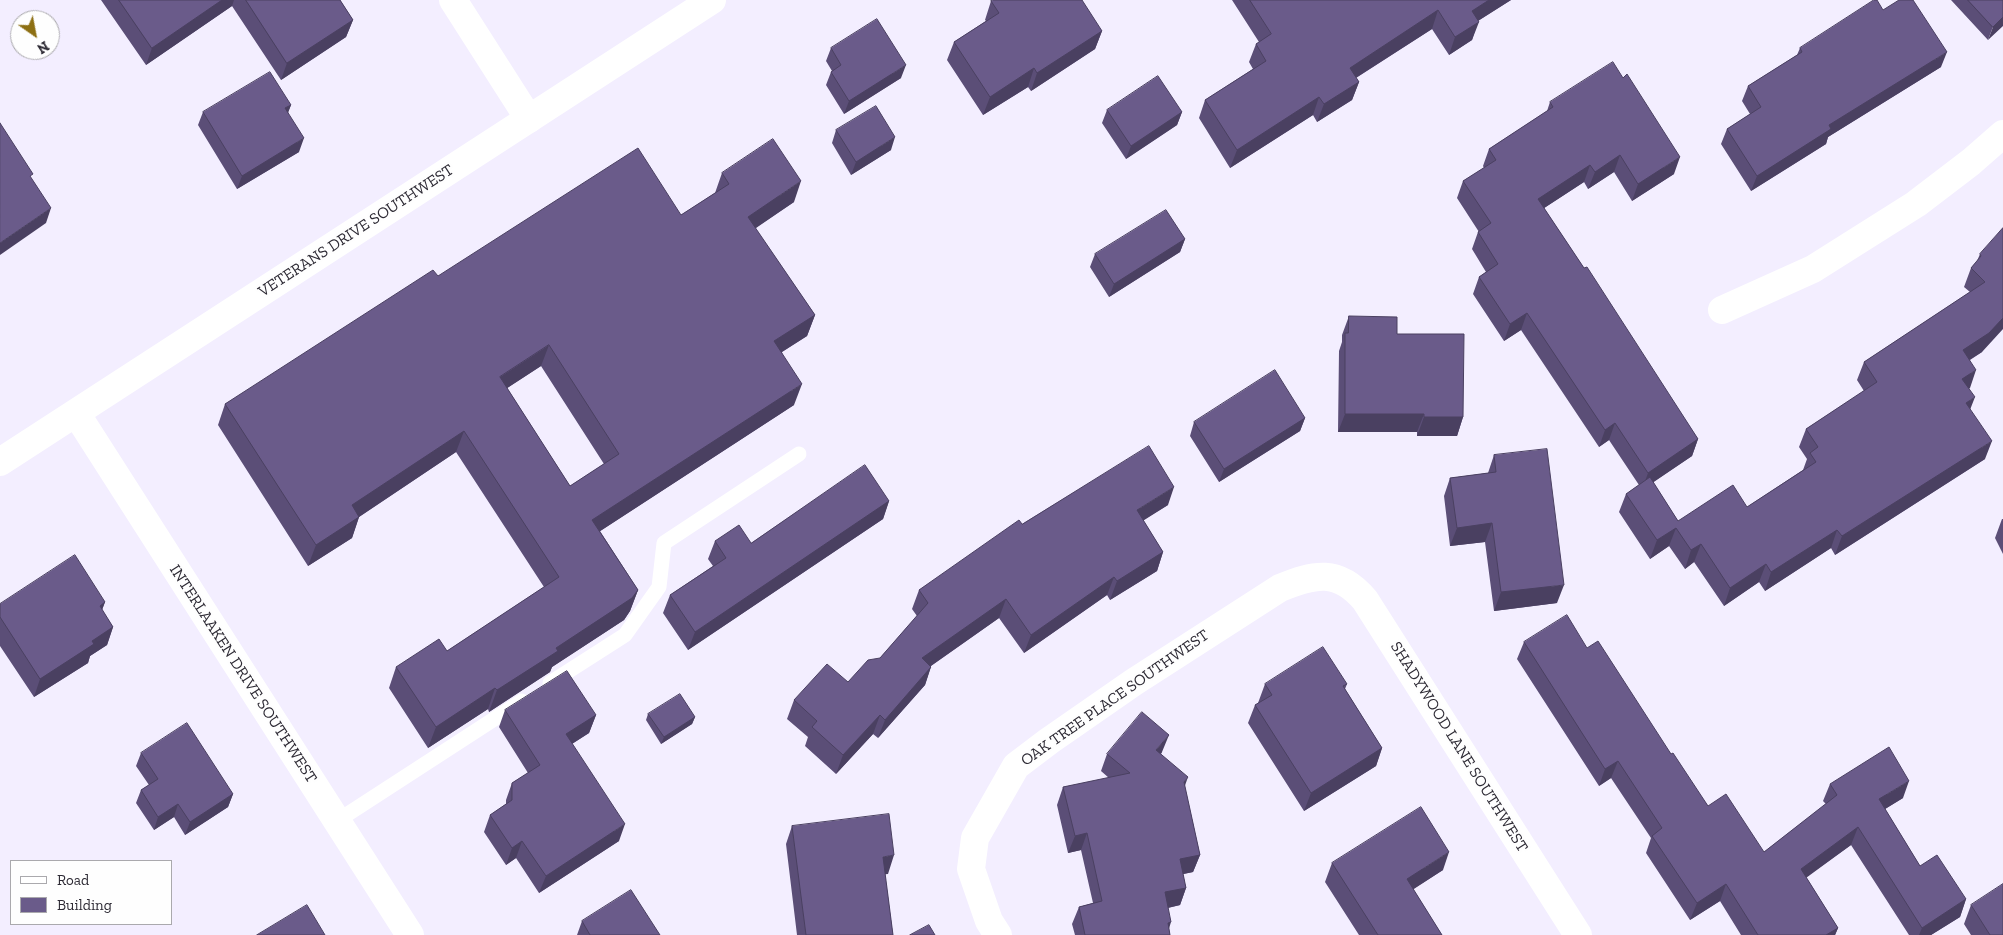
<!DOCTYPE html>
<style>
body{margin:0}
#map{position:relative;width:2003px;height:935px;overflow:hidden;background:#f3eeff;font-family:"Zilla Slab",serif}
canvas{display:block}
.legend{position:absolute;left:10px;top:860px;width:162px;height:65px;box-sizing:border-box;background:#fefefe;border:1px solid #aaa9ad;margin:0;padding:6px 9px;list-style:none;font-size:15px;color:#2d2a34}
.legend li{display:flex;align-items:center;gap:10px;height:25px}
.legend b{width:25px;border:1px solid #aaa9ad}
.north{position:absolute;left:10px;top:10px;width:50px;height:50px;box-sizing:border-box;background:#fefefe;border:1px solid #aaa9ad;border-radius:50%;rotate:147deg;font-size:14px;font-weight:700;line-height:20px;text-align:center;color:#2d2a34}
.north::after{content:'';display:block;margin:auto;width:18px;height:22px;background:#8d6f13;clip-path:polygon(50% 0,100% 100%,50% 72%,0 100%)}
</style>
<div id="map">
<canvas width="2003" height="935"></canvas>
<ul class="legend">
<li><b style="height:6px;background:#fff"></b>Road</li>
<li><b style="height:14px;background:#6a5b8a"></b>Building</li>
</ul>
<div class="north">N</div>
</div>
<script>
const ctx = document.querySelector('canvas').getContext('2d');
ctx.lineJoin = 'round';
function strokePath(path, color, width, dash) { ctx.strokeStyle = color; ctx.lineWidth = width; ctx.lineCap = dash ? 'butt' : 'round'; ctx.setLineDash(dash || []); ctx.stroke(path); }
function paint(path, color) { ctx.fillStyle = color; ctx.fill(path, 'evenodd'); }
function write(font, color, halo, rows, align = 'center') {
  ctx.font = font + ' "Zilla Slab",serif'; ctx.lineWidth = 5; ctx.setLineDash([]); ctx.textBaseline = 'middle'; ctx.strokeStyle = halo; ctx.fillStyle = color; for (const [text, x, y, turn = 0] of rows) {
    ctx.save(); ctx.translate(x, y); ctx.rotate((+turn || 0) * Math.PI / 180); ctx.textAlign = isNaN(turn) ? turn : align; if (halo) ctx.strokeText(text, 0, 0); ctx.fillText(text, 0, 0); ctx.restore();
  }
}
strokePath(new Path2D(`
 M550,683L625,635L659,587L664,543L799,454
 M337,821L522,701`), '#fff', 15);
strokePath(new Path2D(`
 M453,0L529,119
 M1722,310L1813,269L1916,204L1971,162L2003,134
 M998,935L989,921L971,869L975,838L1016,766L1049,741L1134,682L1280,588C1314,574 1338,568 1365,600L1578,935`), '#fff', 28);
strokePath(new Path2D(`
 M76,413L410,935
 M0,462L712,0`), '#fff', 28);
paint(new Path2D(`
 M101,0H340L353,20L346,37L281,80L232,6L146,65Z
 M1232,0H1511L1478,21L1472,40L1449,55L1432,29L1356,78L1359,82L1352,100L1317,122L1313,115L1230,168L1199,118L1205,100L1253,69L1249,62L1256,44L1259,42Z
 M1951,0H2003L1988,40Z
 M991,1L1102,31L1095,49L1031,91L1028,87L983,115L947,60L954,42L986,21L985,20Z
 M1883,10L1941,67L1828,137L1826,144L1751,191L1721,144L1727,129L1750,114L1742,101L1748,86L1797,55L1800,48Z
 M831,48L901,78L844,114L826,85L831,72L832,71L826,61Z
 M1550,102L1674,174L1632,201L1614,172L1588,189L1584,182L1544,208L1698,439L1692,456L1653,482L1678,521L1747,507L1803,470L1807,459L1799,447L1806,429L1864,391L1857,380L1864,362L1970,292L1964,287L1971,268L1977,261L1980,254L2003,228L1982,352L1970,360V388H1969L1970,409L1985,459L1835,555L1831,548L1765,591L1759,582L1724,606L1694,562L1685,569L1669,546L1650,559L1619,512L1626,494L1639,485L1609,440L1599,447L1521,330L1504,341L1473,294L1479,277L1486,272L1472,249L1478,232H1479L1457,198L1463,181L1484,168L1483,166L1489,149L1547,111Z
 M291,105L288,112L299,152L237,189L198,125L203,112Z
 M1107,110L1182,112L1177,125L1126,159L1102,123Z
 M836,130L891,150L851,175L832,143Z
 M722,173L794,202L755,228L815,315L807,336L782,352L794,405L600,531L638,590L630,611L624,620L552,667L550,672L489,712L488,709L428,748L389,688L396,667L447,651L544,587L456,452L359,517L352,538L308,566L218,425L225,404L438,276L681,215L715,193ZM541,366L604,464L570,486L507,388Z
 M1185,239L1180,252L1109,297L1090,267L1095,254Z
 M1349,316L1397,334L1463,417L1457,436H1417V432H1338L1339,351L1342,342V335Z
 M1305,418L1300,431L1219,482L1190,436L1194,422Z
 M1494,455L1557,603L1494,611L1485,542L1450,546L1444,496L1450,478L1488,473Z
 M889,501L883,519L688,650L663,613L670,595L713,566L708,559L715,541L751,543Z
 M1168,505L1143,520L1163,552L1157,571L1110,600L1107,595L1024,653L999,618L931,666L925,685L878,738L873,734L836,774L805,746L808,737L787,719L794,700L848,682L880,658L917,616L912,609L919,590L1022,524Z
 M2002,519H2003V554L1995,538Z
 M105,602L102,610L113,627L107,645L90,656L88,663L34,697L0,646V604Z
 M1524,642L1587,648L1671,754L1708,806L1764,852L1826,804L1823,801L1830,784L1903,798L1885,809L1920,866L1966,899L1960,917L1931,935H1909L1851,845L1806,877L1838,928L1835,935H1741L1720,901L1690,920L1646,853L1651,838L1611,778L1599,786L1517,659Z
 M1265,684H1347L1345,689L1382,748L1376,766L1304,811L1248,723L1255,705L1258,703Z
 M505,710L596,715L589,733L572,744L619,841L539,893L516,858L506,865L484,832L490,815L506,804V800L512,783L528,773L499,727Z
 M648,714L695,717L692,724L661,744L646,720Z
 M1162,752L1161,754L1185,787L1200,855L1193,872L1183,874L1186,888L1180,905L1168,908L1169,929L1170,935H1075L1072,924L1079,907L1093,903L1081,850L1068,853L1057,805L1063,787L1109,778L1101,771L1107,754Z
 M141,753L233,794L228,807L185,835L174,817L154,830L136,803L141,790L149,785L136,766Z
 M792,826L888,874H885L893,935H797L786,844Z
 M1332,863L1443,870L1413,889L1442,935H1359L1325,882Z
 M1971,905L2003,935H1971L1964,924Z
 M582,921L660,935H577Z`), '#5b4e77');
paint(new Path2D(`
 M222,0H234L232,6L146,65L152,48Z
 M1489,0H1511L1465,29L1472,11Z
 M1438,10L1432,29L1343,86L1350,68Z
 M2003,17V26L1988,40L1993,27Z
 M353,20L346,37L281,80L287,63Z
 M1479,22L1472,40L1449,55L1455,37Z
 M1102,31L1095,49L1031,91L1037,73Z
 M1947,52L1941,67L1828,137L1826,144L1751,191L1757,176L1829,125Z
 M906,65L901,78L844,114L849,101Z
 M1034,68L1028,87L983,115L990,97Z
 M1359,82L1352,100L1317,122L1324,104Z
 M1319,97L1313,115L1230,168L1237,150Z
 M291,105L286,118L285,108Z
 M1182,112L1177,125L1126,159L1131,146Z
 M895,137L891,150L851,175L856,162Z
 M304,138L299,152L237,189L242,176Z
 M1620,155L1614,172L1588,189L1595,172Z
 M1680,157L1674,174L1632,201L1638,184Z
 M1590,165L1584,182L1532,216L1538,199Z
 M801,181L794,202L740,239L748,217Z
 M51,208L46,223L0,255V243Z
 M1185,239L1180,252L1109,297L1114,284Z
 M1527,313L1521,330L1504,341L1510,324Z
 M815,315L807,336L766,362L774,341Z
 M2003,318V329L1982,352L1956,368L1963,350Z
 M549,345L541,366L492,398L500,377Z
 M1976,370L1970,388L1956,397L1962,379Z
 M802,384L794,405L585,541L592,520Z
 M1975,397L1968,415L1966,403Z
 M1345,414H1424L1417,432H1338Z
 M1424,417H1463L1457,436H1417Z
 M1305,418L1300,431L1219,482L1224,469Z
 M1615,423L1609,440L1599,447L1605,430Z
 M464,431L456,452L344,527L352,505Z
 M1698,439L1692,456L1642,490L1648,473Z
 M1992,441L1985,459L1835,555L1842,536Z
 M1174,487L1168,505L1130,529L1137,510Z
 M889,501L883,519L688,650L695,632Z
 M359,517L352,538L308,566L316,545Z
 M1492,523L1485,542L1450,546L1457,528Z
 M1676,528L1669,546L1650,559L1657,540Z
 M1837,530L1831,548L1765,591L1771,572Z
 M1701,544L1694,562L1685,569L1691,550Z
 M1163,552L1157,571L1110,600L1117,581Z
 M1766,564L1759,582L1724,606L1730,588Z
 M1114,577L1107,595L1024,653L1031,635Z
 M1564,585L1557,603L1494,611L1501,592Z
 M638,590L630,611L624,620L552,667L550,672L489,712L497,690Z
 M1006,599L999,618L915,677L922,658Z
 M105,602L98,620L100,606Z
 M113,627L107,645L90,656L88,663L34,697L40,679L92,641Z
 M931,667L925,685L878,738L885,720Z
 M495,688L488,709L428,748L436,727Z
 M596,715L589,733L559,752L566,734Z
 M880,715L873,734L836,774L843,755Z
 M695,717L692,724L661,744L664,737Z
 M1169,735L1162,752L1150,767L1156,750Z
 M1382,748L1376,766L1304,811L1311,793Z
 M1618,761L1611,778L1599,786L1605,769Z
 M1188,777L1182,794L1184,782Z
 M1909,781L1903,798L1872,817L1879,799Z
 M233,794L228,807L185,835L190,822Z
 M178,804L174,817L154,830L158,817Z
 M625,824L619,841L539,893L546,876Z
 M1858,827L1851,845L1795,886L1801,869Z
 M1087,833L1081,850L1068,853L1075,836Z
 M522,841L516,858L506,865L512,848Z
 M1449,852L1443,870L1400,898L1407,879Z
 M894,855L888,874L877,875L883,857Z
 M1200,855L1193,872L1174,876L1180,859Z
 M1726,884L1720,901L1690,920L1697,903Z
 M1186,888L1180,905L1158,910L1165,892Z
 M1966,899L1960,917L1931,935H1919L1922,928Z
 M1171,922L1167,935L1168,923Z
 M1838,928L1835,935H1826Z`), '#4a4061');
const building = new Path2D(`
 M119,0H222L152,48Z
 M246,0H340L353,20L287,63Z
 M993,0H1082L1102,31L1037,73L1034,68L990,97L954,42L999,13L991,1Z
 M1250,0H1489L1472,11L1479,22L1455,37L1438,10L1350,68L1359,82L1324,104L1319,97L1237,150L1205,100L1266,61L1256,44L1271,34Z
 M1874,0H1877L1883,10L1899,0H1913L1947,52L1829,125L1831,129L1757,176L1727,129L1761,107L1748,86L1802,52L1800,48Z
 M1968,0H2003V17L1993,27Z
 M877,19L906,65L849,101L831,72L841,65L831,48Z
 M1613,62L1623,78L1627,74L1680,157L1638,184L1620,155L1595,172L1590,165L1538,199L1584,268L1587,267L1698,439L1648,473L1615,423L1605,430L1527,313L1510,324L1479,277L1498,264L1478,232L1491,223L1463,181L1496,160L1489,149L1553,107L1550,102Z
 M270,72L291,105L285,108L304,138L242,176L203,112Z
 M1158,76L1182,112L1131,146L1107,110Z
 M876,106L895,137L856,162L836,130Z
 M0,123L33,174L30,176L51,208L0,243Z
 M773,139L801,181L748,217L815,315L774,341L802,384L592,520L638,590L632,598L556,648L558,651L497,690L495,688L436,727L396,667L439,639L447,651L559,577L464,431L352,505L359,517L316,545L225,404L433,270L438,276L638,148L681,215L729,184L722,173ZM549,345L619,454L570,486L500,377Z
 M1166,210L1185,239L1114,284L1095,254Z
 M2003,228V318L1989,333L1963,350L1976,370L1962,379L1975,397L1966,403L1992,441L1842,536L1837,530L1771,572L1766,564L1730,588L1701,544L1691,550L1676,528L1657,540L1626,494L1650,477L1678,521L1733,485L1747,507L1816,462L1810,453L1818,447L1806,429L1877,382L1864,362L1985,282L1971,268L1981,256L1980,254Z
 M1349,316L1397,317V334H1464L1463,417H1424V414H1345V333H1348Z
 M1275,370L1305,418L1224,469L1194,422Z
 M1149,446L1174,487L1137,510L1163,552L1117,581L1114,577L1031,635L1006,599L922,658L931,667L885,720L880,715L843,755L812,727L817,721L794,700L827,664L848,682L868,660L880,658L928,603L919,590L1019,520L1022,524Z
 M1547,449L1564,585L1501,592L1492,523L1457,528L1450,478L1496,472L1494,455Z
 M865,465L889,501L695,632L670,595L726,558L715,541L739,525L751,543Z
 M75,555L105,602L100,606L113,627L92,641L94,644L40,679L0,617V604Z
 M1567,615L1587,648L1598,641L1671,754L1673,753L1708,806L1726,794L1764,852L1837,795L1830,784L1889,747L1909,781L1879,799L1920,866L1937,855L1966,899L1922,928L1858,827L1801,869L1838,928L1826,935H1758L1726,884L1697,903L1652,836L1662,828L1618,761L1605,769L1524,642Z
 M1323,647L1347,684L1343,686L1382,748L1311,793L1255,705L1272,695L1265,684Z
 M567,671L596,715L566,734L625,824L546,876L522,841L512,848L490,815L512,800V783L540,765L505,710Z
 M680,694L695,717L664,737L648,714Z
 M1142,712L1169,735L1156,750L1188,777L1184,782L1200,855L1180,859L1186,888L1165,892L1171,922L1168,923L1170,935H1085L1079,907L1102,901L1087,833L1075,836L1063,787L1130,773L1107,754Z
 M187,723L233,794L190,822L178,804L158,817L141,790L158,779L141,753Z
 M1421,807L1449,852L1407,879L1442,935H1378L1332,863Z
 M889,814L894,855L883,857L893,935H806L792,826Z
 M2003,884V935H1990L1971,905Z
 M631,890L660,935H590L582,921Z
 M307,905L325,935H257Z
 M929,925L935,935H910Z`);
paint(building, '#6a5b8a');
strokePath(building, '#4a4061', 1);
write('16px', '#2d2a34', '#fefefe', [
 ["VETERANS DRIVE SOUTHWEST",356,231,-33],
 ["INTERLAAKEN DRIVE SOUTHWEST",243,674,57],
 ["OAK TREE PLACE SOUTHWEST",1115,698,-35],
 ["SHADYWOOD LANE SOUTHWEST",1459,747,58]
]);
</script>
